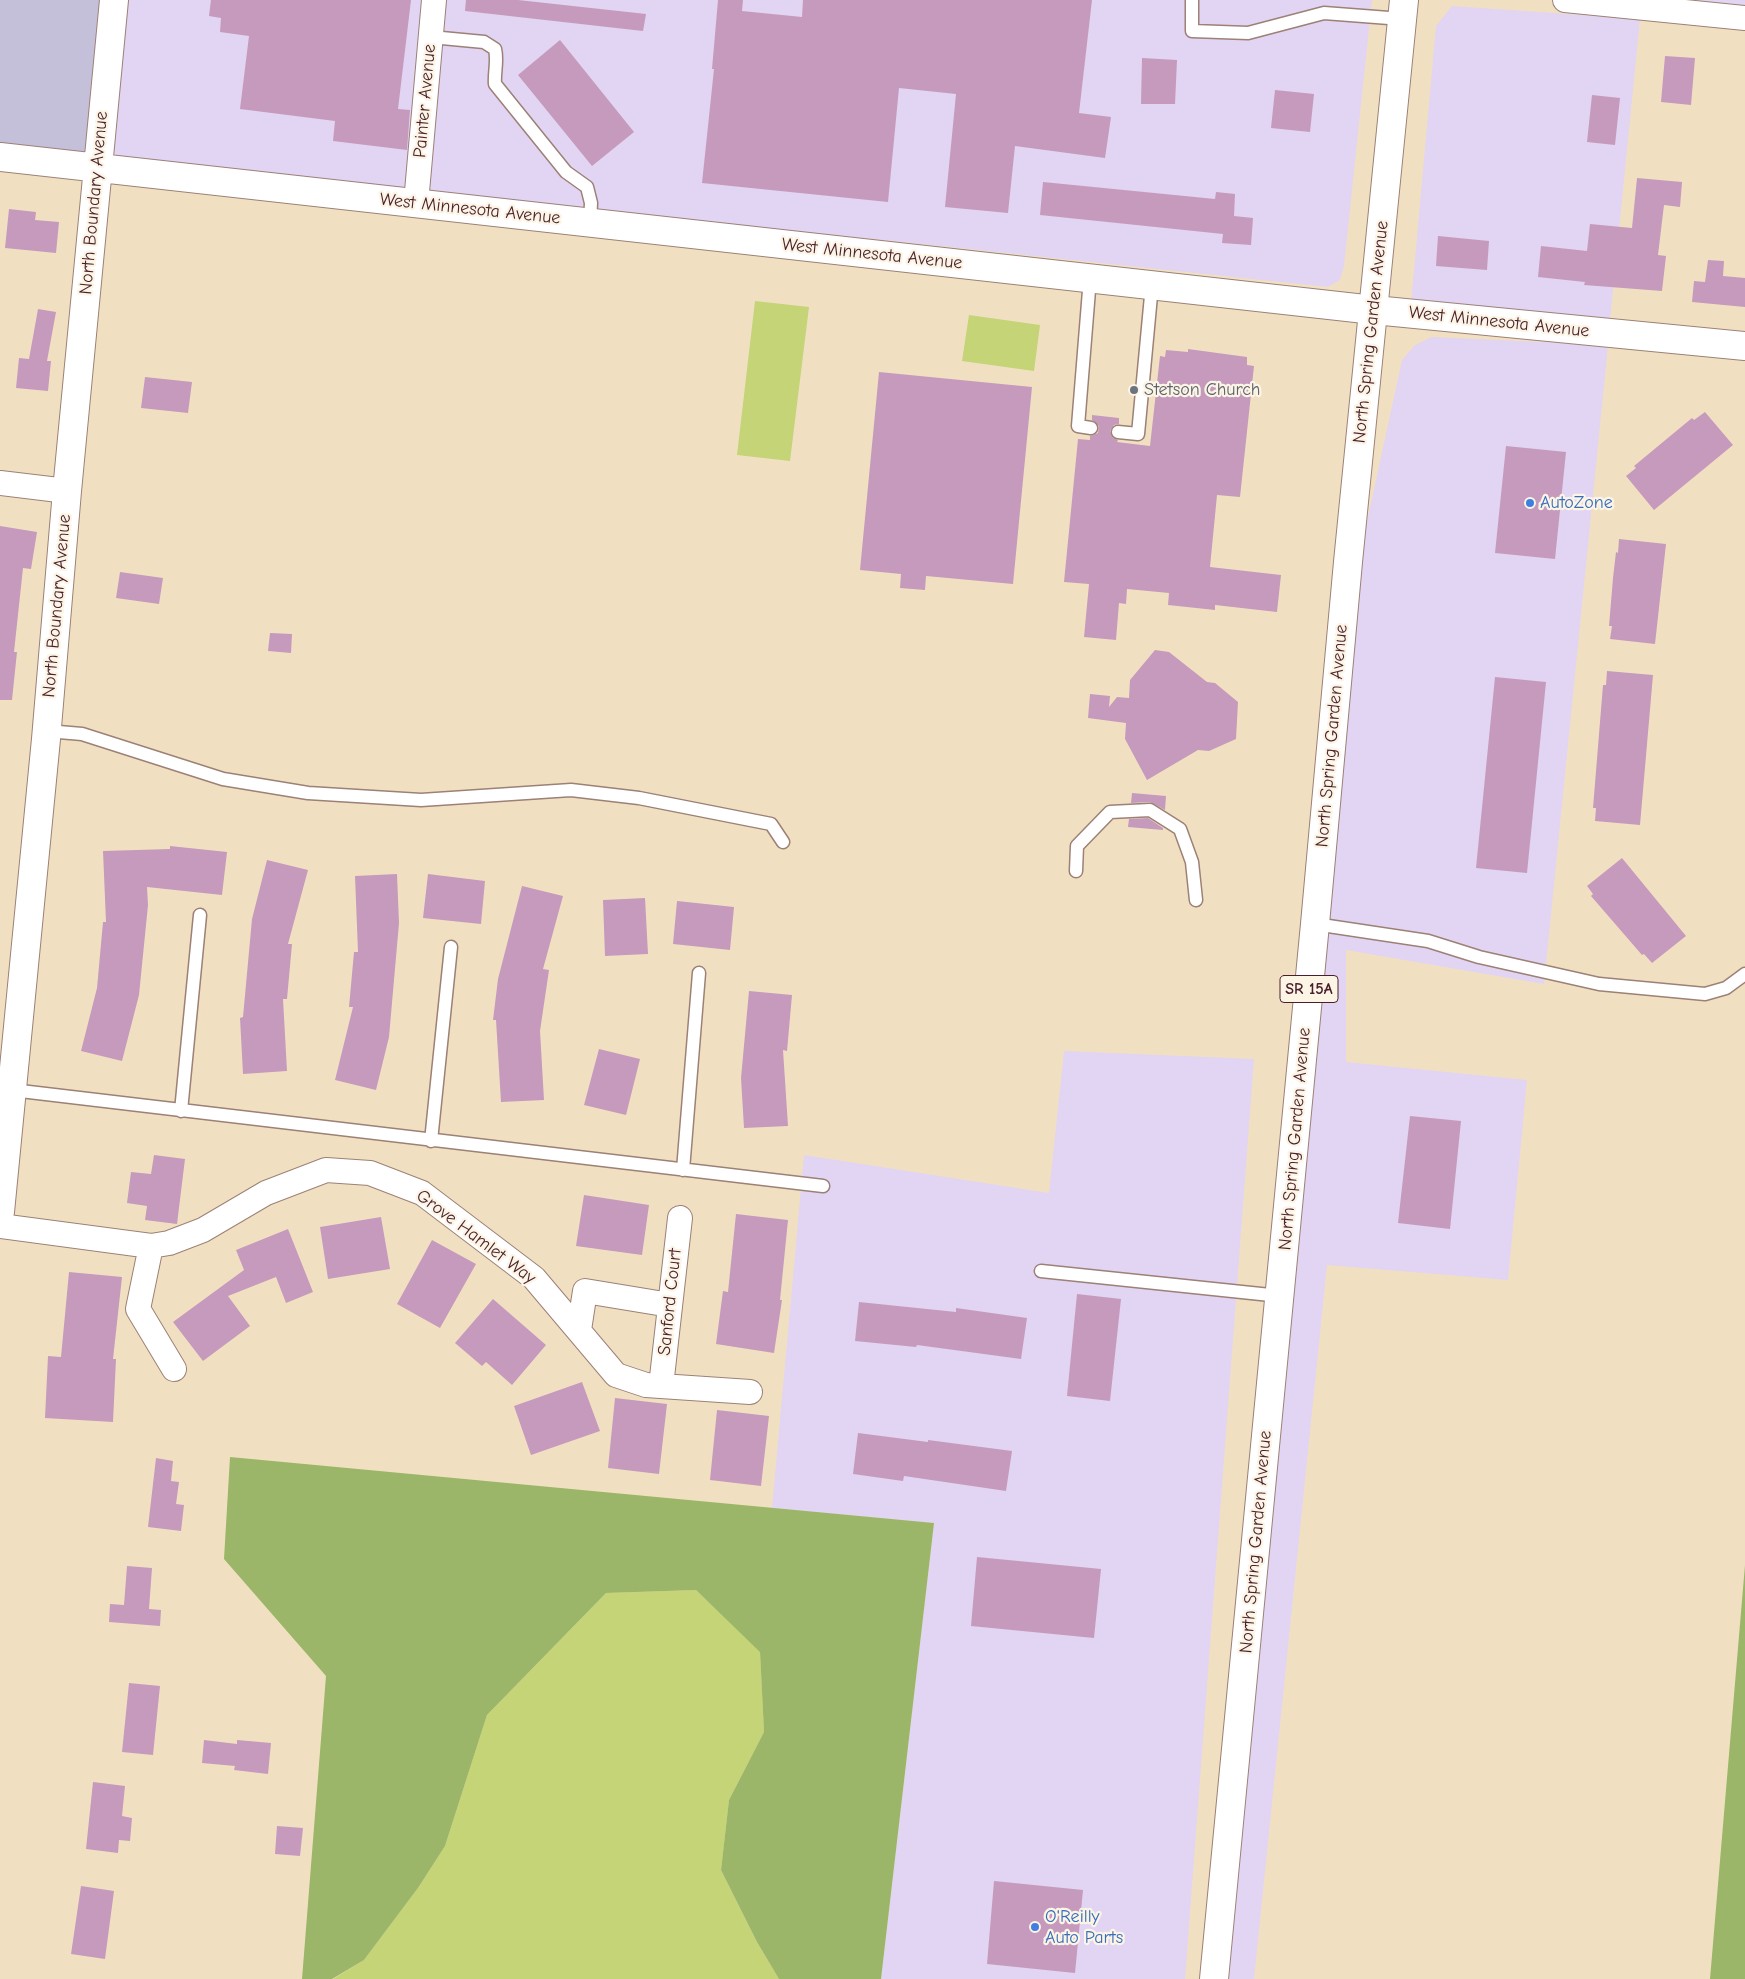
<!DOCTYPE html>
<style>
body{margin:0}
canvas{display:block;background:#f0e0c1}
</style>
<canvas width="1745" height="1979"></canvas>
<script>
const ctx = document.querySelector('canvas').getContext('2d');
ctx.lineJoin = 'round';
function paint(path, color) { ctx.fillStyle = color; ctx.fill(path, 'evenodd'); }
function strokePath(path, color, width, dash) { ctx.strokeStyle = color; ctx.lineWidth = width; ctx.lineCap = dash ? 'butt' : 'round'; ctx.setLineDash(dash || []); ctx.stroke(path); }
function write(font, color, halo, rows, align = 'center') {
  ctx.font = font + ' "Comic Neue",sans-serif'; ctx.lineWidth = 4.5; ctx.setLineDash([]); ctx.textBaseline = 'middle'; ctx.strokeStyle = halo; ctx.fillStyle = color; for (const [text, x, y, turn = 0] of rows) {
    ctx.save(); ctx.translate(x, y); ctx.rotate((+turn || 0) * Math.PI / 180); ctx.textAlign = isNaN(turn) ? turn : align; if (halo) ctx.strokeText(text, 0, 0); ctx.fillText(text, 0, 0); ctx.restore();
  }
}
paint(new Path2D(`
 M125,0H423L406,190L109,156Z
 M445,0H1372L1344,266L1340,280L1328,287L428,192Z
 M1691,0H1745V5Z
 M1452,6L1640,19L1610,320L1411,303L1436,26Z
 M1432,337L1608,345L1544,984L1346,950V1062L1527,1080L1508,1280L1327,1265L1254,1979H1225L1358,563L1402,360L1415,345Z
 M1064,1051L1254,1059L1185,1979H881L934,1523L772,1508L804,1155L1049,1193Z`), '#e2d4f3');
paint(new Path2D(`
 M0,0H104L87,154L0,144Z`), '#c5c0da');
paint(new Path2D(`
 M755,301L809,307L790,461L737,455Z
 M969,315L1040,325L1034,371L962,361Z
 M696,1590L760,1651L764,1732L729,1800L721,1870L757,1942L779,1979H333L364,1960L418,1888L445,1846L487,1715L606,1593Z`), '#c4d477');
paint(new Path2D(`
 M230,1457L934,1523L881,1979H779L757,1942L721,1870L729,1800L764,1732L760,1652L696,1590L606,1593L487,1715L445,1846L418,1888L364,1960L332,1979H302L326,1676L224,1559Z
 M1745,1565V1979H1710Z`), '#9bb668');
paint(new Path2D(`
 M211,0H411L398,109L410,110L407,150L333,141L335,121L240,109L249,36L220,32L221,18L209,16Z
 M466,0H518L646,14L643,31L465,11Z
 M718,0H743L742,11L802,17L803,0H1092L1079,113L1111,117L1105,158L1015,146L1008,213L945,207L956,94L899,88L888,202L702,183L714,69H712Z
 M560,40L634,132L592,166L518,75Z
 M1665,56L1695,58L1691,105L1661,102Z
 M1142,58L1177,60L1175,104H1141Z
 M1275,90L1314,94L1310,132L1271,128Z
 M1592,95L1620,98L1615,145L1587,142Z
 M1637,178L1682,182L1680,207L1664,205L1658,255L1666,256L1662,291L1584,285L1585,282L1538,277L1541,246L1587,251L1590,224L1632,228Z
 M1043,182L1215,199L1216,192L1235,194L1234,216L1253,218L1251,245L1222,243L1223,234L1040,215Z
 M9,209L36,212L35,220L59,222L56,253L5,248Z
 M1438,236L1489,241L1487,270L1436,266Z
 M1708,260L1724,261L1723,276L1745,278V307L1692,302L1694,281L1705,282Z
 M38,309L56,312L47,361H51L48,391L16,388L19,358L29,359Z
 M1188,349L1247,357V365L1254,366L1240,497L1217,495L1210,567L1281,575L1277,612L1215,605V610L1168,605L1169,593L1127,589L1126,604L1119,603L1116,640L1084,637L1089,584L1064,582L1078,439L1090,440V436L1098,433L1099,426L1092,420V415L1119,418V424L1114,425L1110,431L1113,438L1118,440L1117,442L1150,446L1160,356L1165,357L1166,350L1188,352Z
 M879,372L1032,387L1013,584L926,576L925,590L900,588L901,574L860,570Z
 M145,377L192,382L188,413L141,408Z
 M1705,412L1733,445L1654,510L1626,476L1636,468L1634,466L1692,418L1694,420Z
 M1506,446L1566,452L1555,559L1495,553Z
 M0,526L37,532L31,569L23,568L14,652H17L12,700H0Z
 M1619,539L1666,544L1655,644L1610,639L1612,626H1609L1613,578L1616,552L1618,553Z
 M120,572L163,578L159,604L116,598Z
 M270,633L292,634L291,653L268,651Z
 M1155,650L1169,652L1207,682L1215,683L1238,702L1236,739L1209,751L1198,750L1147,780L1125,739L1126,723L1088,718L1090,694L1110,696L1109,707L1117,697L1129,698L1130,680Z
 M1607,671L1653,675L1640,825L1595,821L1596,808H1593L1603,685H1606Z
 M1495,677L1546,682L1527,873L1476,868Z
 M1132,793L1166,796L1165,810L1150,802L1131,803Z
 M1148,818L1163,828V830L1128,827L1129,819Z
 M170,846L227,852L222,895L147,887L148,905L139,995L122,1061L81,1051L97,988L103,922H106L103,851L170,849Z
 M1622,858L1686,936L1652,963L1644,954L1642,955L1610,918L1591,896L1593,894L1587,886Z
 M267,860L308,870L288,944H292L287,999H283L287,1071L243,1074L240,1018L243,1017L252,919Z
 M397,874L399,923L389,1037L376,1090L335,1080L353,1007H349L354,952H358L355,876Z
 M428,874L485,881L481,924L423,918Z
 M522,886L563,896L543,969L549,970L540,1031L544,1100L501,1102L496,1020H493L498,979Z
 M645,898L648,954L605,956L603,900Z
 M677,901L734,907L730,950L673,944Z
 M749,991L792,995L787,1051L783,1050L788,1126L744,1128L741,1078Z
 M599,1049L640,1059L626,1115L584,1105Z
 M1410,1116L1461,1121L1450,1229L1398,1223Z
 M154,1155L185,1159L177,1224L145,1220L147,1206L127,1203L131,1172L151,1174Z
 M584,1195L649,1205L642,1255L576,1246Z
 M736,1214L788,1220L780,1300H782L774,1353L716,1344L723,1291L728,1292Z
 M381,1217L390,1269L328,1279L320,1227Z
 M288,1229L313,1292L286,1303L276,1277L228,1296L250,1326L203,1361L173,1322L244,1270L236,1250Z
 M432,1240L476,1264L440,1328L397,1304Z
 M69,1272L122,1277L113,1359H116L113,1422L45,1418L48,1356L61,1357Z
 M1077,1294L1121,1299L1110,1401L1067,1396Z
 M493,1299L546,1345L512,1385L486,1362L482,1366L455,1343Z
 M859,1302L956,1312V1308L1027,1318L1021,1359L917,1345L916,1347L855,1341Z
 M582,1382L600,1431L531,1455L514,1406Z
 M615,1398L667,1404L659,1474L608,1468Z
 M717,1410L769,1416L761,1486L710,1480Z
 M858,1433L928,1442V1440L1012,1451L1006,1491L904,1476L903,1481L853,1474Z
 M156,1458L173,1461L171,1481L179,1482L176,1504L184,1505L181,1531L148,1527Z
 M977,1557L1101,1569L1094,1638L971,1626Z
 M127,1566L152,1568L149,1609L161,1610L160,1626L109,1622L110,1604L124,1605Z
 M129,1683L160,1686L153,1755L122,1752Z
 M204,1740L237,1744V1740L271,1743L268,1774L234,1770L235,1766L202,1763Z
 M93,1782L125,1786L122,1816L132,1818L130,1841L119,1840L118,1853L86,1849Z
 M277,1826L303,1828L300,1856L275,1854Z
 M994,1881L1083,1890L1075,1973L987,1964Z
 M81,1886L114,1891L105,1959L71,1954Z`), '#c69abd');
const service = new Path2D(`
 M1192,0V31L1248,33L1324,13L1402,19
 M431,37L484,42L495,49C498,61 494,72 495,84L566,172L587,187L591,203L590,222
 M1090,278L1078,426L1091,428
 M1118,432L1138,434L1152,285
 M47,731L82,734L223,779L308,793L421,800L571,790L639,798L771,824L783,842
 M1076,871L1077,846L1110,812L1150,810L1180,829L1192,862L1196,900
 M1315,924L1428,941L1479,957L1599,984L1705,994L1726,988L1745,974
 M12,1090L823,1186
 M181,1111L200,915
 M431,1141L451,947
 M683,1170L699,973
 M1041,1271L1280,1296`);
const minor = new Path2D(`
 M1565,0L1745,18
 M416,203L434,0
 M0,483L67,491
 M0,1226L151,1246L169,1243L203,1230L266,1193L326,1170L370,1173L422,1193L534,1278L616,1375L646,1385L750,1392
 M151,1246L138,1309L174,1369
 M579,1330L585,1291L670,1305
 M661,1386L680,1218`);
const tertiary = new Path2D(`
 M0,157L1374,310L1745,346
 M0,1212L46,739L67,491L114,0`);
const trunk = new Path2D(`
 M1214,1979L1315,924L1348,562L1404,0`);
strokePath(service, '#9d8076', 15);
strokePath(minor, '#9d8076', 26);
strokePath(tertiary, '#9d8076', 30);
strokePath(trunk, '#9d8076', 30);
strokePath(service, '#fff', 12);
strokePath(minor, '#fff', 24);
strokePath(tertiary, '#fff', 28);
strokePath(trunk, '#fff', 28);
for (const [x, y, r, color] of [
 [1134,390,5,"#6b7280"],
 [1530,503,5,"#3f7fe0"],
 [1035,1927,5,"#3f7fe0"]
]) { const dot = new Path2D(); dot.arc(x, y, r, 0, 2 * Math.PI); ctx.fillStyle = color; ctx.fill(dot); strokePath(dot, '#fcf5e5', 2); }
for (const [x, y, w] of [
 [1309,989,58]
]) { const box = new Path2D(); box.roundRect(x - w / 2, y - 13.5, w, 27, 4); ctx.fillStyle = '#fcf5e5'; ctx.fill(box); strokePath(box, '#4a1f2b', 1); }
write('bold 16px', '#4a1f2b', null, [
 ["SR 15A",1309,989]
]);
write('18px', '#4a1f2b', '#fcf5e5', [
 ["Painter Avenue",425,101,-85],
 ["North Boundary Avenue",94,203,-85],
 ["West Minnesota Avenue",470,209,6],
 ["West Minnesota Avenue",872,254,6],
 ["West Minnesota Avenue",1499,322,6],
 ["North Spring Garden Avenue",1371,332,-84],
 ["North Boundary Avenue",57,606,-85],
 ["North Spring Garden Avenue",1332,736,-85],
 ["North Spring Garden Avenue",1295,1139,-85],
 ["Grove Hamlet Way",476,1237,37],
 ["Sanford Court",670,1302,-84],
 ["North Spring Garden Avenue",1256,1542,-85]
]);
write('18px', '#5b616d', '#fcf5e5', [
 ["Stetson Church",1144,390]
], 'left');
write('18px', '#366cbe', '#fcf5e5', [
 ["AutoZone",1540,503],
 ["O'Reilly",1045,1917],
 ["Auto Parts",1045,1938]
], 'left');
</script>
